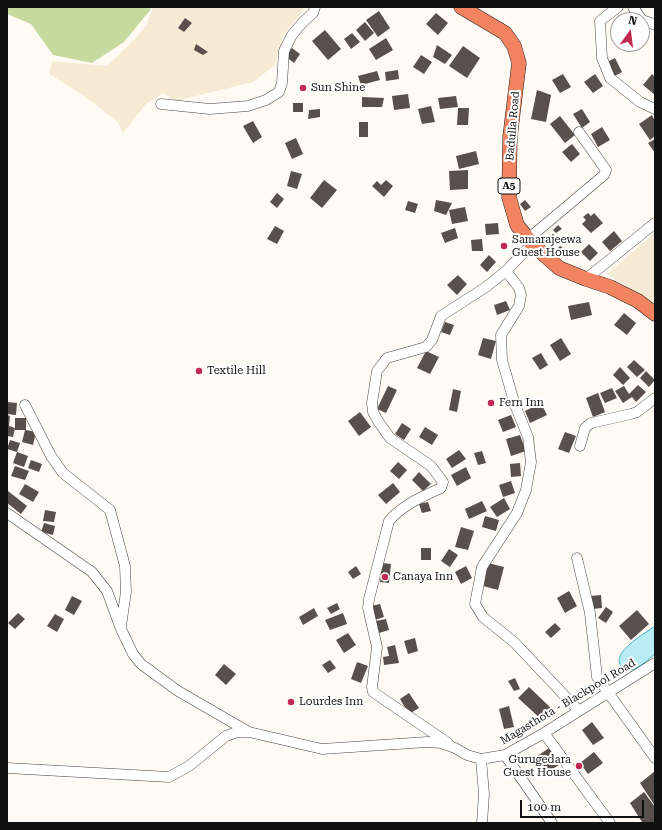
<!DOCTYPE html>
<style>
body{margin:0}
#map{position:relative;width:662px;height:830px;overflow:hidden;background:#fffaf4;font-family:"Roboto Serif",serif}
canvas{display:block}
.frame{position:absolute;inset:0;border:8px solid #111;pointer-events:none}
.north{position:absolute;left:610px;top:12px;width:40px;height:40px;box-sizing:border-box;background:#fff;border:1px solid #a0a0a0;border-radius:50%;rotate:14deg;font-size:11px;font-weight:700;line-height:16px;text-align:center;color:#111}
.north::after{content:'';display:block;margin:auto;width:14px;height:18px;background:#c02a51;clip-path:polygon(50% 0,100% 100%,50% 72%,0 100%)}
.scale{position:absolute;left:520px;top:800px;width:124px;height:18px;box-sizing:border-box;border:2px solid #111;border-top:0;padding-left:5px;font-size:12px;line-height:14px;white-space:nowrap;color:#111;-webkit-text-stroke:3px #fff;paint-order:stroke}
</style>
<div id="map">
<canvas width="662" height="830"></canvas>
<div class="frame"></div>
<div class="north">N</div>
<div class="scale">100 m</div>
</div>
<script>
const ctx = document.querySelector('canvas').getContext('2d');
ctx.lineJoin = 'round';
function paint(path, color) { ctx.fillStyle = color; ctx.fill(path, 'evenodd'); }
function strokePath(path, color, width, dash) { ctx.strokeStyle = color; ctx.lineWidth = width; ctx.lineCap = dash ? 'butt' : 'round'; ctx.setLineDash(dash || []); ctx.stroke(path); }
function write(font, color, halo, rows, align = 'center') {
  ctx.font = font + ' "Roboto Serif",serif'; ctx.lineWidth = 4; ctx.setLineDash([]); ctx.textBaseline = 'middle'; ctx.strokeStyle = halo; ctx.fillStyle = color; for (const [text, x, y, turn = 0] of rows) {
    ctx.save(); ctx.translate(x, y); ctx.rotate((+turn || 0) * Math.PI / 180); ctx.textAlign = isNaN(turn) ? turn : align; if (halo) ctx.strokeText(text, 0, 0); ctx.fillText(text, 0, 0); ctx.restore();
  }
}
paint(new Path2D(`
 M153,7H306L283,35L275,65L253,82L176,101L163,93L146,104L123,133L118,122L84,96L49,74L52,61L107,66L133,41L146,26Z
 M655,233V305L607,274Z`), '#f5ebd4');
paint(new Path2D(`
 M7,7H149L151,9L124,42L92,63L53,55L31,24L7,14Z`), '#c6da9d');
const water = new Path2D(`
 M655,626V654C647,660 629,679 621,666C618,662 619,658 621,654C629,642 644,634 655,626Z`);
paint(water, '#baecf5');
strokePath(water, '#42b2cb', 1);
paint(new Path2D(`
 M379,11L390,28L378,37L366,20Z
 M436,13L448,23L438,35L426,24Z
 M185,18L192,23L184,32L178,28Z
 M365,22L374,33L365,41L356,30Z
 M325,30L341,49L328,60L312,41Z
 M352,33L360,42L351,49L344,39Z
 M386,38L393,50L376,60L369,49Z
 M196,44L208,52L203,55L194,50Z
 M437,45L452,55L445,64L433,57Z
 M463,46L480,58L467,78L449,66Z
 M292,48L300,54L294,63L285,56Z
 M421,55L432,62L424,74L413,67Z
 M615,58L622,72L613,77L605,63Z
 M398,70L399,79L386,81L385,72Z
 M377,71L380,80L361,85L358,76Z
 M563,74L571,87L560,93L552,80Z
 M595,74L603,86L593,93L584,82Z
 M652,74L655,77V95L643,85Z
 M537,90L551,95L546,122L531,119Z
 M408,94L410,108L394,110L392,96Z
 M456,96L458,107L440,109L438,98Z
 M362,97L384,98L382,107H362Z
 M293,103H303V112H293Z
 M431,106L435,122L422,124L418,109Z
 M458,108H469L468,125H457Z
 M320,109V117L308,119L309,110Z
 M582,109L590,122L582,128L573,114Z
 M652,115L655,121V136L650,140L639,124Z
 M560,116L575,135L565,143L550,124Z
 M253,121L262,137L253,143L243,126Z
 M359,122H368V137H359Z
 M602,127L610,140L598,147L591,134Z
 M296,138L303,154L292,159L285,143Z
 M655,139V153L648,143Z
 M572,144L580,154L571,162L562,152Z
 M476,151L479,164L459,169L456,156Z
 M468,170V189L450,190L449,171Z
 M291,171L302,174L297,189L287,186Z
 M324,180L337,190L322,208L310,198Z
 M386,180L393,186L384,197L372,186L377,181L381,185Z
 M277,193L284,199L277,208L270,202Z
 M436,200L452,203L446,215L434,211Z
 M525,200L531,207L525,211L520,204Z
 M408,201L418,204L415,213L405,210Z
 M465,207L468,221L452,224L449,210Z
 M588,213L591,216L594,213L603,223L591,233L582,224L586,220L583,217Z
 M498,223L499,234L486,235L485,224Z
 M558,225L562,229L556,233L553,230Z
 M275,226L284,231L277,244L267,239Z
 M455,228L458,238L445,243L441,233Z
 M614,231L622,241L610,251L602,242Z
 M482,239L483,251H472L471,240Z
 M589,244L598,253L590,261L581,252Z
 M560,246L569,252L565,257L556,250Z
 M489,255L496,262L487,272L480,265Z
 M458,275L467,284L457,295L447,285Z
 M506,301L510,310L497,315L494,305Z
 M589,302L592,315L571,320L568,306Z
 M624,313L636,323L627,335L614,325Z
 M445,322L454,325L450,335L441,332Z
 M483,338L496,341L491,359L478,355Z
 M561,338L571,354L560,361L550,345Z
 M426,351L439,357L430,374L417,368Z
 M541,353L548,365L540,370L532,358Z
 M634,360L645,370L637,377L627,367Z
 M620,367L630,378L623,385L613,375Z
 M646,371L655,380L649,387L640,378Z
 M638,385L646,392L636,402L632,397L623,403L615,391L624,386L629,394Z
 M388,386L397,390L386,413L377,409Z
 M612,388L617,398L605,403L600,393Z
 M453,389L461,391L457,412L449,410Z
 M598,393L605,412L593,417L586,398Z
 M7,402L17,403L16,415L7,414Z
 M541,403L547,415L530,423L525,411Z
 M360,412L371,427L359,436L348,421Z
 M7,415L10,416L9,426L15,428L13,437L7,436Z
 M511,415L516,427L503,432L498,420Z
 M15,418H26V430L36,432L33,445L22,442L25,430H15Z
 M402,423L411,429L404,440L395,434Z
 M425,427L438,435L432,445L419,437Z
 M565,432L576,436L569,453L558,449Z
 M520,435L526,451L511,456L506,439Z
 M10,440L20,443L17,452L28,456L24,467L13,463L17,452L7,449Z
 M459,450L466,459L452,468L446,459Z
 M482,451L486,463L478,465L474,453Z
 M31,460L42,464L39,472L28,468Z
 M398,462L407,470L399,479L390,471Z
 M520,463L521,476L511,477L510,464Z
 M15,466L29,471L25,480L11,476Z
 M466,467L471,478L457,486L451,475Z
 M419,472L431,484L423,491L412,480Z
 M511,481L515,493L503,497L499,485Z
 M393,483L400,492L386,504L378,495Z
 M25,484L39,492L33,502L19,494Z
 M8,491L27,506L21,514L7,503V493Z
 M504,498L510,509L497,517L490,507Z
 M482,501L487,511L469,519L465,509Z
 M428,502L431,511L422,513L419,504Z
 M45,510L56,512L54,522L43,521Z
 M485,516L499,520L496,531L482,527Z
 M44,523L55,526L53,535L41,532Z
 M461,527L474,531L468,550L455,547Z
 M421,548H431V560H421Z
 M449,549L458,555L450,567L441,561Z
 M382,563L391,564L389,583L380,582Z
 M488,563L504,567L498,590L483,586Z
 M356,566L361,574L353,579L348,572Z
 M466,566L472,578L461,584L455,572Z
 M569,591L577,606L565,613L557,598Z
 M601,595L602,608L592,609L591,596Z
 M72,596L82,601L74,615L65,610Z
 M337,603L340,609L331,614L327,608Z
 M380,604L384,617L375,620L371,606Z
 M606,607L613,612L606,623L598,618Z
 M314,608L318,616L303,625L299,617Z
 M637,610L649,624L631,640L619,626Z
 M18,613L25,619L15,629L8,623Z
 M343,613L347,624L330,630L325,620Z
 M55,614L64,619L57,632L47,626Z
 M386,619L389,630L379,633L376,621Z
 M555,623L561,629L551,638L545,632Z
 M348,633L356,645L344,653L336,640Z
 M415,638L418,651L408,654L404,641Z
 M395,645L399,663L384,665L383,657L389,656L387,647Z
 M330,660L336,668L328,673L322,665Z
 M357,662L368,666L361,683L351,679Z
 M224,664L236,674L226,685L215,675Z
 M515,678L520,689L514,691L508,681Z
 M529,687L552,709L542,720L518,698Z
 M409,693L419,708L409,714L400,699Z
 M509,706L514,727L504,729L499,709Z
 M592,722L604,738L593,745L582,730Z
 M549,748L559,765L546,773L536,757Z
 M594,752L603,763L588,774L580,763Z
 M655,771V806L640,783Z
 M644,792L655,807V823H641L642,822L630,803Z`), '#594f4d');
const minor = new Path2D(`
 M618,7L600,21L602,58L610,78L640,102L655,109
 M633,7L642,20
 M642,20L653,24L655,23
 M161,104L210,109L248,106L266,100L279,92L282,83L284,51L292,35L303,22L313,13L315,7
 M528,239L604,175L606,170L579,132
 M506,271L519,288L521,295L519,306L501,335L502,360L515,405L528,437L531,462L526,490L517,513L482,567L475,604L483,617L515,643L579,711
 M586,279L655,223
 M25,405L51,456L63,473L110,510L125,566L126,592L121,626
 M580,446L585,428L591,423L631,414L637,412L655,398
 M7,513L92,572L107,591L121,629L133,654L141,664L178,691L249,732
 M577,558L590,613L597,677L655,758
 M544,733L610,823
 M448,743L373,692L372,687L377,647L368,608L369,599L389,521C402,505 422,497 441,488L443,482L431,466L390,438L378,421L373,412L372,403L377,371L387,358L426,347L432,340L441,316L486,287L506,271L532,244
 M505,755L552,823
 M481,759L484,794L482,823
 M7,768L169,777L189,766L226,736L237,732H249L322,749L427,742L441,743L455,748L467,755L481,759L505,755L544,733L655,663`);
const highway = new Path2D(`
 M461,7L505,33L514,46L519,63L510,137L509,197L517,225L532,244L559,268L586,279L610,287L638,301L655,314`);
strokePath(minor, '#444', 11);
strokePath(highway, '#222', 15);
strokePath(minor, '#fff', 10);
strokePath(highway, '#f18360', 14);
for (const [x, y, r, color] of [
 [303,88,4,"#c02a51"],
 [504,246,4,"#c02a51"],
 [199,371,4,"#c02a51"],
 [491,403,4,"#c02a51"],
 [385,577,4,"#c02a51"],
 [291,702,4,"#c02a51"],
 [579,766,4,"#c02a51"]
]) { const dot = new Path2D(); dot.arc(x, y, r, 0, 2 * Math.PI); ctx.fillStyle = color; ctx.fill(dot); strokePath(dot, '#fff', 1.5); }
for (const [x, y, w] of [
 [509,186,22]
]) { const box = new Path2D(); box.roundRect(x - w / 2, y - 8, w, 16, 3); ctx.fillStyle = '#fff'; ctx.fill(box); strokePath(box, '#111', 1); }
write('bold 10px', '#111', null, [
 ["A5",509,186]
]);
write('11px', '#111', '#fff', [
 ["Sun Shine",311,88],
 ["Samarajeewa",512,240],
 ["Guest House",512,253],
 ["Textile Hill",207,371],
 ["Fern Inn",499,403],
 ["Canaya Inn",393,577],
 ["Lourdes Inn",299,702],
 ["Gurugedara",571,760,"right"],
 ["Guest House",571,773,"right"]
], 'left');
write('11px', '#111', '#fff', [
 ["Badulla Road",513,126,-85],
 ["Magasthota - Blackpool Road",568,702,-31]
]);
</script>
